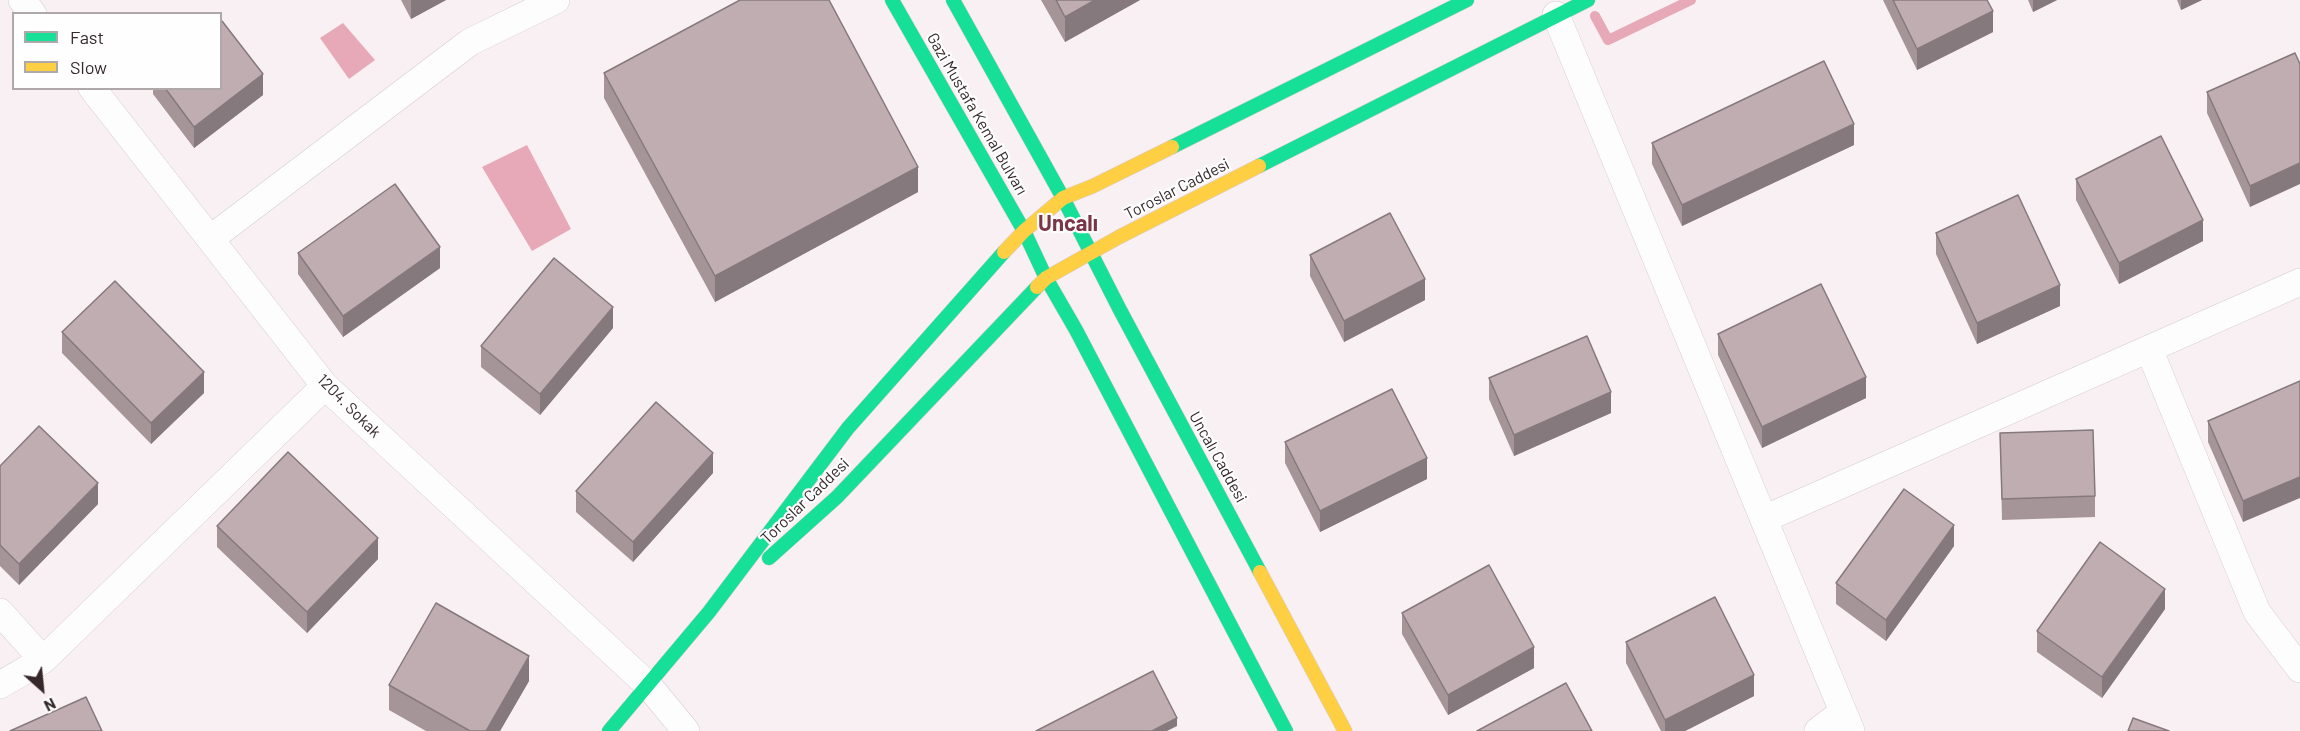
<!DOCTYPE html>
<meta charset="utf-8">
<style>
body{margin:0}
#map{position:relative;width:2300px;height:731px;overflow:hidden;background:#f8f0f2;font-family:Barlow,sans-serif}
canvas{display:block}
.legend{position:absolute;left:12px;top:12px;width:210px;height:78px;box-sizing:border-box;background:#fefefe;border:2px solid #aea8a9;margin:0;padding:8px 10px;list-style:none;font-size:18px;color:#35272a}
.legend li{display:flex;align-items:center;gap:12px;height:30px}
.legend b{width:30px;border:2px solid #aea8a9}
.north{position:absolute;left:12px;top:659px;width:60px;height:60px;-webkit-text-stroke:4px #fefefe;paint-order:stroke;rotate:153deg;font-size:16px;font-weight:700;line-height:24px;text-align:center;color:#35272a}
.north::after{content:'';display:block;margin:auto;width:21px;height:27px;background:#35272a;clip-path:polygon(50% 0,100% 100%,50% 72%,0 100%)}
</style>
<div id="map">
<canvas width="2300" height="731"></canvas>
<ul class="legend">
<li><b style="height:8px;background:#16e098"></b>Fast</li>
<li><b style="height:8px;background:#ffcf43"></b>Slow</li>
</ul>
<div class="north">N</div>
</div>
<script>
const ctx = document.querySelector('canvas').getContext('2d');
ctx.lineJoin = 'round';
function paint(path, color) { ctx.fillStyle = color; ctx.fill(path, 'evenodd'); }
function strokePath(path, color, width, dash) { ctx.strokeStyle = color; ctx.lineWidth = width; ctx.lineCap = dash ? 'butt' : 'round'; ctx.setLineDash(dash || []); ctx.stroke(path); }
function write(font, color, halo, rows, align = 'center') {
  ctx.font = font + ' Barlow,sans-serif'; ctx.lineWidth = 4.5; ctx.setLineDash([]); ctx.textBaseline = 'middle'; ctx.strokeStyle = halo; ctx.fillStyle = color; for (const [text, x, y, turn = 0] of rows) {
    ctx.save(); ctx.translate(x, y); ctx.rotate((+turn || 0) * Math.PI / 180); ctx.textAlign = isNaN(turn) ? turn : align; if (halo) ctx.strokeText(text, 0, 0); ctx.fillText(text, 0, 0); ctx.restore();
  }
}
paint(new Path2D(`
 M343,23L375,60L349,79L320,38Z
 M527,145L571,229L532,251L482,167Z`), '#e7a8b7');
strokePath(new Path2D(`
 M1595,16L1608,40L1691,0`), '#e7a8b7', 10);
const street = new Path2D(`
 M22,0L33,14
 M1556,15L1851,731
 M92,88L325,386L648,685L686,731
 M210,239L470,42L556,0
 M2149,349L2257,612L2300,669
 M1764,519L2300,282
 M0,612L43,660
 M0,685L43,660L325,386
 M1818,731L1843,712`);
const fast = new Path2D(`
 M892,0L1024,231L1046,278L1076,330L1286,731
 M953,0L1063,198L1120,310L1260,572
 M1172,147L1467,0
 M1259,166L1588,0
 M769,558L837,497L1037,287
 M609,731L709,612L848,428L1004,252`);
const slow = new Path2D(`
 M1004,252L1024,231L1063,198L1093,186L1172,147
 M1037,287L1046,278L1119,237L1259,166
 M1260,572L1345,731`);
strokePath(street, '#d6cbce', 28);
strokePath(fast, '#d6cbce', 15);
strokePath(slow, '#d6cbce', 15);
strokePath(street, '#fefdfd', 27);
strokePath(fast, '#16e098', 14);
strokePath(slow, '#ffcf43', 14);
paint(new Path2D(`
 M401,0H446L411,19Z
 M1041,0H1140L1065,42Z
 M1883,0H1987L1993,32L1917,70Z
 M2028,0H2057L2033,12Z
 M2177,0H2202L2181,10Z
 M2295,53L2250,207L2207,113V92Z
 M604,73L918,192L715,302L604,98Z
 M153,88H220L263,95L194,148L153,94Z
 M1652,143L1854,145L1682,226L1652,164Z
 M2076,179L2203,241L2119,284L2076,200Z
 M1936,233L2060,306L1977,344L1936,254Z
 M298,253L440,268L343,337L298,274Z
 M1310,255L1425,300L1344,342L1310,276Z
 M613,328L540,415L481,367V346Z
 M62,332L204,393L151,444L62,353Z
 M1718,334L1866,398L1762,448L1718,355Z
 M1489,378L1611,413L1514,456L1489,399Z
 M2300,381L2243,522L2208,442V421Z
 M2000,433L2095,496V517L2002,520Z
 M1285,442L1427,479L1320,532L1285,463Z
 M0,466L98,504L19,585L0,566Z
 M713,473L633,562L576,512V491Z
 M217,526L378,559L307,633L217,547Z
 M1954,546L1886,641L1836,604V583Z
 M2165,609L2102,698L2037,652V631Z
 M1402,613L1534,668L1448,715L1402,634Z
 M1626,642L1754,696L1685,731H1661L1626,663Z
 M529,681L500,731H426L389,710V685Z`), '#a59599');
paint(new Path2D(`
 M411,0H446L411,19Z
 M1095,0H1140L1065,42V17Z
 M2033,0H2057L2033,12Z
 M2181,0H2202L2181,10Z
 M1993,11V32L1917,70V49Z
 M263,74V95L194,148V127Z
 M1854,124V145L1682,226V205Z
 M2300,163V184L2250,207V186Z
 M918,167V192L715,302V276Z
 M2203,220V241L2119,284V263Z
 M440,247V268L343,337V316Z
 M1425,279V300L1344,342V321Z
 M2060,285V306L1977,344V323Z
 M613,307V328L540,415V394Z
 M204,372V393L151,444V423Z
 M1866,377V398L1762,448V427Z
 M1611,392V413L1514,456V435Z
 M713,453V473L633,562V542Z
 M1427,458V479L1320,532V511Z
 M2300,477V498L2243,522V501Z
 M98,483V504L19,585V564Z
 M1954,525V546L1886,641V620Z
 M378,538V559L307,633V612Z
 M2165,589V609L2102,698V677Z
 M1534,647V668L1448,715V695Z
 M529,656V681L500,731H486Z
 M1754,675V696L1685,731H1665V720Z
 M1177,718V726L1167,731H1152Z`), '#86797d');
const building = new Path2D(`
 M740,0H829L918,167L715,276L604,73Z
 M1056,0H1095L1065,17Z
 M1893,0H1987L1993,11L1917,49Z
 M222,21L263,74L194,127L165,88H220V22Z
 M2295,53L2300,64V163L2250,186L2207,92Z
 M1824,61L1854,124L1682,205L1652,143Z
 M2161,136L2203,220L2119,263L2076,179Z
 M395,184L440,247L343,316L298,253Z
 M2018,195L2060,285L1977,323L1936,233Z
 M1390,213L1425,279L1344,321L1310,255Z
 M554,258L613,307L540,394L481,346Z
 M115,281L204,372L151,423L62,332Z
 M1821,284L1866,377L1762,427L1718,334Z
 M1587,336L1611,392L1514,435L1489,378Z
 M2300,381V477L2243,501L2208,421Z
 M1392,389L1427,458L1320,511L1285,442Z
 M656,402L713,453L633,542L576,491Z
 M39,426L98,483L19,564L0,545V466Z
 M2093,430L2095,496L2002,499L2000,433Z
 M288,452L378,538L307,612L217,526Z
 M1904,489L1954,525L1886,620L1836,583Z
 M2100,542L2165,589L2102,677L2037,631Z
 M1489,565L1534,647L1448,695L1402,613Z
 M1715,597L1754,675L1665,720L1626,642Z
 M436,603L529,656L486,731H470L389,685Z
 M1153,671L1177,718L1152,731H1036Z
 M1566,683L1592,731H1477Z
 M86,697L102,731H10Z
 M2133,718L2169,731H2128Z`);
paint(building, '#c0adb2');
strokePath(building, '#86797d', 1.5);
write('16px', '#35272a', '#fefefe', [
 ["Gazi Mustafa Kemal Bulvarı",977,114,60],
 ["Toroslar Caddesi",1177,189,-27],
 ["1204. Sokak",349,406,45],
 ["Uncalı Caddesi",1218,457,61],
 ["Toroslar Caddesi",805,501,-44]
]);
write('bold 22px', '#7b3548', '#fefefe', [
 ["Uncalı",1068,224]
]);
</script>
